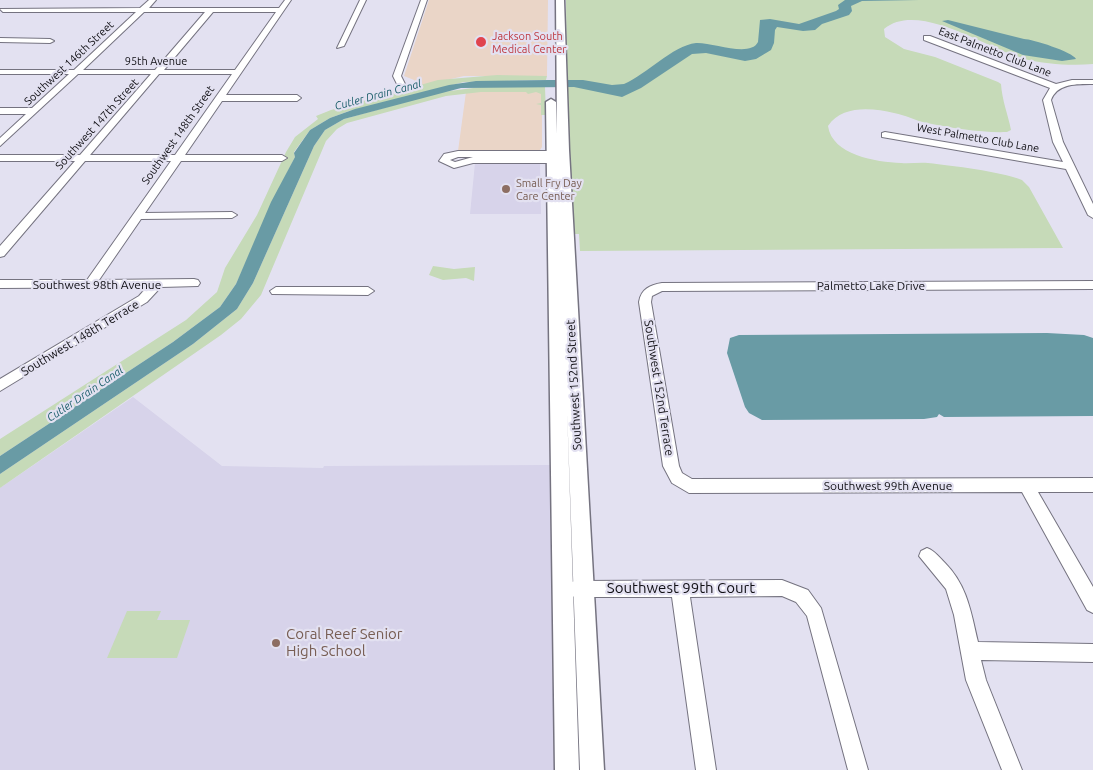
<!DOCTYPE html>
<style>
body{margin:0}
canvas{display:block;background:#e3e1f1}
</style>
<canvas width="1093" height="770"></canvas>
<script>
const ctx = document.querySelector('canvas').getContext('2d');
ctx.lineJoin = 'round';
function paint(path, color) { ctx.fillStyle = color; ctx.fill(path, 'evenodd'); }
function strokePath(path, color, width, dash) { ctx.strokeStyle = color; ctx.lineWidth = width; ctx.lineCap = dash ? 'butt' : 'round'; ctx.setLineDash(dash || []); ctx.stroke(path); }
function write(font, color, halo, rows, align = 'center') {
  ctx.font = font + ' Ubuntu,sans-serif'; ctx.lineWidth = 4.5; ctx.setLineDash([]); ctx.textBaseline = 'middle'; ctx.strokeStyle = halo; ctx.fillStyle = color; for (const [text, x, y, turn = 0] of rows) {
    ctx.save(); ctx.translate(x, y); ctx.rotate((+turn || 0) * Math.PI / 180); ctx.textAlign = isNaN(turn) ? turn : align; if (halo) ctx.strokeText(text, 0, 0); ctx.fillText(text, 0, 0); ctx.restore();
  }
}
paint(new Path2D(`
 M475,163H540L541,214H470Z
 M133,397L222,466L323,468L324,466L550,465L554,770H0V488Z`), '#d7d3ea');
paint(new Path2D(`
 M429,0H548L547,76H464L415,87L414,80L404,76Z
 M487,91H542V147L540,150L458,151L466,92Z`), '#ead5c7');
paint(new Path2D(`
 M566,0H1093V64C1071,66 1045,64 1024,59C988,49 918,0 884,29L885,37L904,49L935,57L998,82L1001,84C1002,100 1008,115 1011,130L1007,132C982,133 952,128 927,123C916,121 906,115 894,113C872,108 842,105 828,126C832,155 876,162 901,163C910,164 919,162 928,163C954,166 998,171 1022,180L1029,187L1063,248L580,251L579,234H573L567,110Z
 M497,75L547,76L546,80H543L464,82L349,111L330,118L310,130L294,152L295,157L276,195L236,284L220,307L173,342L0,456V439L186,320L217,292L225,268L257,215L286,152L295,137L318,119L316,116L331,110L438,80Z
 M481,87H545L546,115H541V105L536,104L541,103V94L536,92L528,94L526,92H481L446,96L347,123L337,129L326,141L261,295L241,319L221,335L0,488V474L193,344L237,309L253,283L314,146L325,130L344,119L442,92Z
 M433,266L454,269L475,267L474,281L466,278L443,280L429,275Z
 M127,611H161L157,620H190L177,658H107Z`), '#c6dab8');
paint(new Path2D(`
 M845,0H919L862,1L851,6L852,11L849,15L822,24L815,30L803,31L777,27L775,30L774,43L771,50L756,59L745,61L706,53L692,54L641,88L622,97L574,87L461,88L344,119L325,130L314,146L253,283L237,309L193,344L0,474V456L173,342L220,307L236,284L271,202L295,157L294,153L310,130L330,118L355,109L449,85L476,81L549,80H583L612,85L624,84C647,74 672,46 696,43C712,42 750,58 758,42L760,20L770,19L799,24L836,11L839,9L838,5Z
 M948,20L1024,39C1032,39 1073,52 1076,59L1062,61L1023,55L942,21Z
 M1047,333L1084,335L1093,338V416L944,417L939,414L937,417L924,419L762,420L749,413L745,407L727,353L730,338L739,335Z`), '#699ba5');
const minor = new Path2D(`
 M149,0H156L149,8H279L285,0H291L226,95H297L301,98L297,101H222L185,155H282L287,158L282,161H181L145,213L232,212L237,215L232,218L141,219L99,280L194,279L198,280L200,283L198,286L161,287L147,302L0,391V379L139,296L147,287L0,288V280H87L171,161H85L4,256L0,257V246L75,161H0V155H80L151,74H78L0,146V138L26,114H0V108H32L69,74H0V70H74L136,12H3L0,9L140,8ZM144,12H205L155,70H83ZM213,12H276L235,70H164ZM159,74H232L175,155H90Z
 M360,0H366L344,46L337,48Z
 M421,0H427L401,76L405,84L401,87L398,86L393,76Z
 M924,36H930L1056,84L1072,80H1093V84C1078,84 1057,83 1051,100L1063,142L1093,204V218L1088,215L1066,169L882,137V133L885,132L1063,162L1053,142L1043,100L1050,88L924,40Z
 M0,38L50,39L54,41L50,43L0,42Z
 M458,151H563L568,154L563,157H458L450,160L455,162L473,157H564L569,160L564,163H473L454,168L439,161L444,154Z
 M1093,281V289L662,291L652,296L651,302L679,466L682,473L692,479L1093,478V492H1038L1093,587V613L1087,610L1022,492L689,493L672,483L663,466L639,302C641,289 650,285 662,283Z
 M276,287H368L374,291L368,295L272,294L270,291Z
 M927,548C935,551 939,557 945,563C967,585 971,612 978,642L1093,644V662L981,660L986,680L1022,770H1002L966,680L954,615L946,589L919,556L921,551Z
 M782,580L808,590L821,608L868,770H848L807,616L796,602L782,596L690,597L716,770H696L672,597H575L569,595L566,589L569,583L575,581Z`);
const major = new Path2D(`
 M556,0H564L569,150L604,770H580L567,408L579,770H555L546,102L551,99L556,102L557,134Z`);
strokePath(minor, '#757380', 2);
strokePath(major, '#757380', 3);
paint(minor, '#fff');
paint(major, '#fff');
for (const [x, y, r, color] of [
 [481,42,6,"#e0444e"],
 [506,189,5,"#8d6e63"],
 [276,643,5,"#8d6e63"]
]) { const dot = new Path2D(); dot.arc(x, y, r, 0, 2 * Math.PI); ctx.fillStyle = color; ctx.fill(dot); strokePath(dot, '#e3e1f1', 2); }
write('11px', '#be3a42', '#e3e1f1', [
 ["Jackson South",492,36],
 ["Medical Center",492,49]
], 'left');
write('11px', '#100f14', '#e3e1f1', [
 ["East Palmetto Club Lane",995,52,21],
 ["95th Avenue",156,61],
 ["Southwest 146th Street",69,63,-43],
 ["Southwest 147th Street",97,124,-48],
 ["Southwest 148th Street",178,135,-55],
 ["West Palmetto Club Lane",978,138,10]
]);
write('italic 11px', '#185c68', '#e3e1f1', [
 ["Cutler Drain Canal",378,95,-15],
 ["Cutler Drain Canal",85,394,-34]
]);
write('11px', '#785e54', '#e3e1f1', [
 ["Small Fry Day",516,183],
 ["Care Center",516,196]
], 'left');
write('12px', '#100f14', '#e3e1f1', [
 ["Southwest 98th Avenue",97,285],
 ["Palmetto Lake Drive",871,286],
 ["Southwest 148th Terrace",80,338,-31],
 ["Southwest 152nd Street",574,385,-93],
 ["Southwest 152nd Terrace",659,388,81],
 ["Southwest 99th Avenue",888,486]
]);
write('15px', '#100f14', '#e3e1f1', [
 ["Southwest 99th Court",681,588]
]);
write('15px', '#785e54', '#e3e1f1', [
 ["Coral Reef Senior",286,634],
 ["High School",286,651]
], 'left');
</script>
